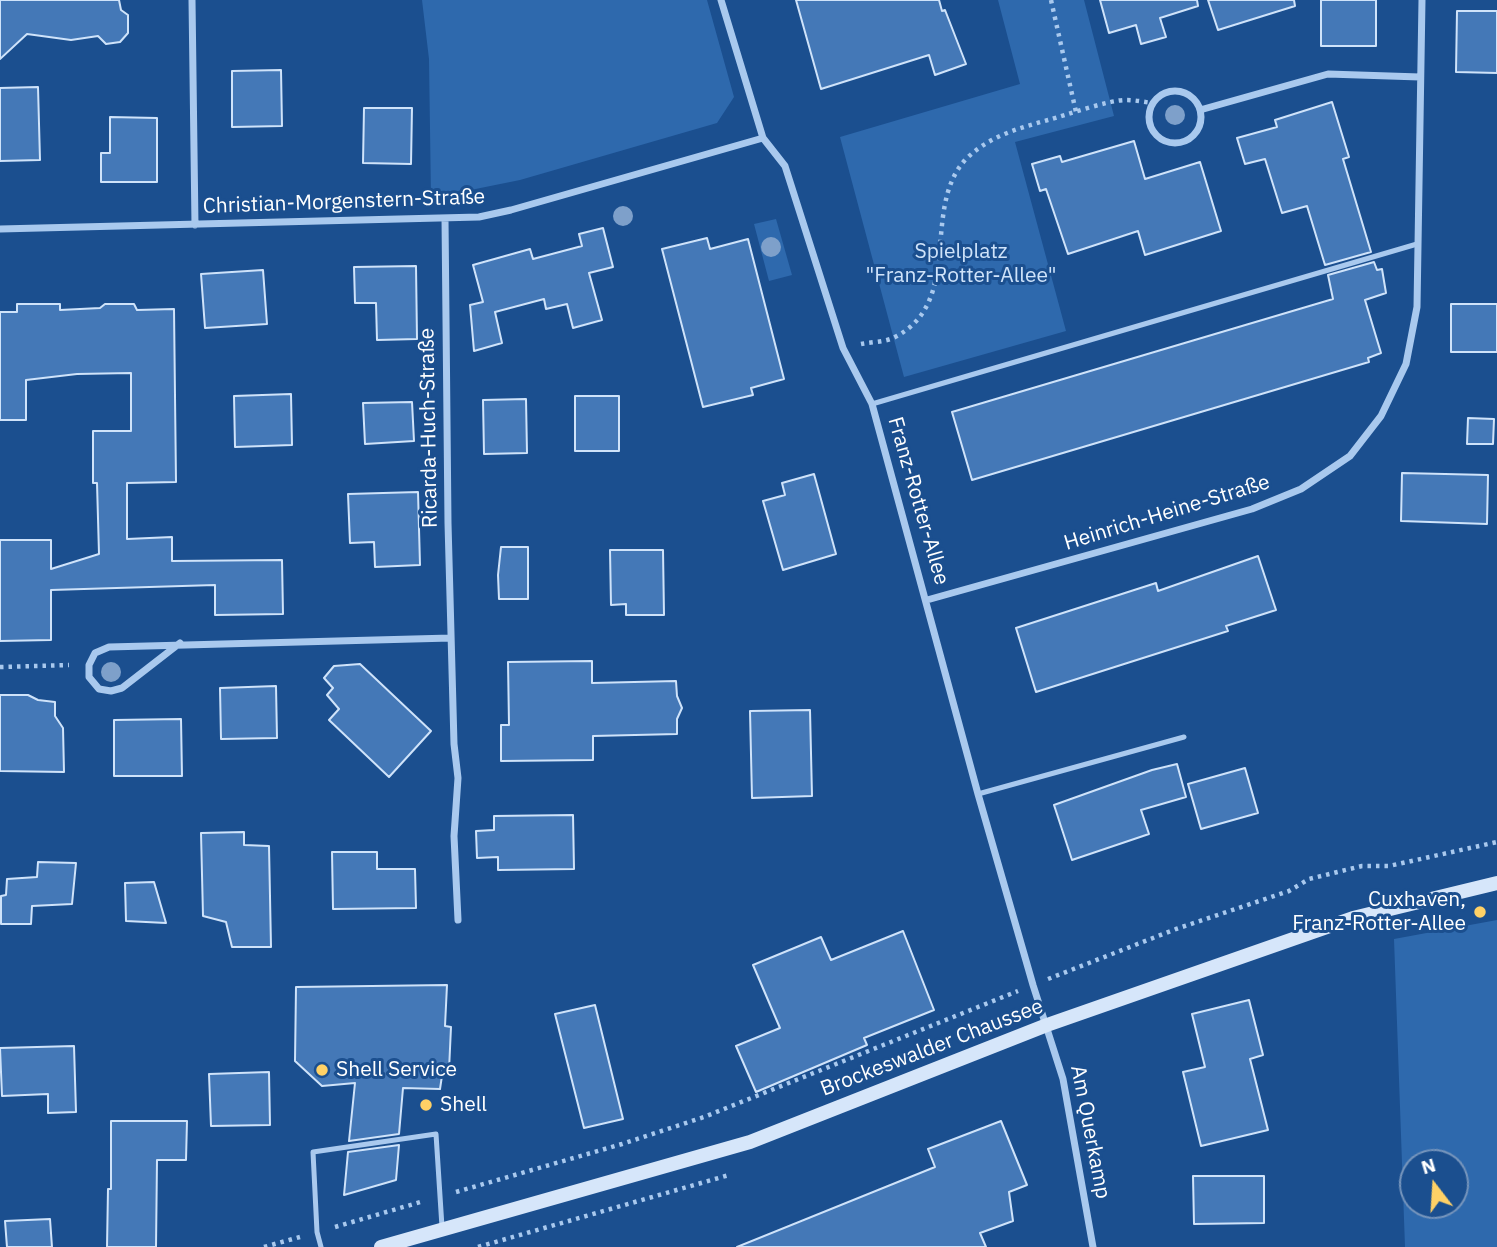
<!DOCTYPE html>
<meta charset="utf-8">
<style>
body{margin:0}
#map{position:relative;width:1497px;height:1247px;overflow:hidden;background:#1b4f8f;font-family:"IBM Plex Sans",sans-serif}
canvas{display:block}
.north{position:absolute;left:1399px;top:1149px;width:70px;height:70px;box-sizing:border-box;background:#1b4f8f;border:2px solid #7695bc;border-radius:50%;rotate:343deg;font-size:19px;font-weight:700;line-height:28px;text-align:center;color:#fff}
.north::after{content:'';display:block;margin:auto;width:24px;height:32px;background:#ffd166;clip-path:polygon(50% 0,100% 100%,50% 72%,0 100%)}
</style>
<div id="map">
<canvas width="1497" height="1247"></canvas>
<div class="north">N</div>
</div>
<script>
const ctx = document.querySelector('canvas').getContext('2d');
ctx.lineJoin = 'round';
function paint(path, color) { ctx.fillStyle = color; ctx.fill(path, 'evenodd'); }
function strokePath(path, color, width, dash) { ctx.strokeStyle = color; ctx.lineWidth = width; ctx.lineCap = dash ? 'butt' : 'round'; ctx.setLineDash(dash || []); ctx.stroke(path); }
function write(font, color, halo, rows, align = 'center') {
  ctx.font = font + ' "IBM Plex Sans",sans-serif'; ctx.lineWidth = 6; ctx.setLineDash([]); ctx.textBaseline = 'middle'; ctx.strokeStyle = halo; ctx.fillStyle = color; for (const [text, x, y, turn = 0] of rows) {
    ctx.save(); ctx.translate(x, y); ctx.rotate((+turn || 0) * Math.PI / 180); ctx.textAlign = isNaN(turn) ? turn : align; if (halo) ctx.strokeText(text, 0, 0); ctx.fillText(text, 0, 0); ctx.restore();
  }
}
paint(new Path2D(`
 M422,0H707L734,97L717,123L520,180L431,198L429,59Z
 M998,0H1084L1114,116L1015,142L1066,331L904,377L840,137L1020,84Z
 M776,219L792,275L769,281L754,224Z
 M1497,920V1247H1405L1394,939ZM1413,1163H1455V1205H1413Z`), '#2e69ad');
const building = new Path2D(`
 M0,0H119L121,10L128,15V33L120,42L106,44L98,36L71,40L27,34L0,59Z
 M796,0H939L942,11L945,10L966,64L935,75L929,55L821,89Z
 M1100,0H1197L1198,6L1160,18L1166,37L1141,44L1136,25L1109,33Z
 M1208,0H1294L1295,6L1218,30Z
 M1321,0H1376V46H1321Z
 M1457,11H1497V73L1456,72Z
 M281,70L282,126L232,127V71Z
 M38,87L40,160L0,161V88Z
 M1332,102L1349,157L1343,159L1371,252L1325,265L1307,206L1282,213L1265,159L1245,164L1237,138L1277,127L1275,120Z
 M364,108H412L411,164L363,163Z
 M110,117L157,118V182H101V153H110Z
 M1134,141L1145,179L1200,162L1221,231L1145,255L1138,231L1068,254L1046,189L1040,191L1032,164L1060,156L1062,162Z
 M603,228L613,267L589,273L602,320L573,328L567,304L546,309L544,299L495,312L502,343L474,351L470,305L483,302L473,265L530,249L533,259L582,246L579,234Z
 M707,238L710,249L748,239L784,379L751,388L753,395L703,407L662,249Z
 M1374,262L1377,270L1382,269L1386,293L1365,300L1381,353L1368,358L1369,362L972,480L952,412L1333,299L1328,275Z
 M416,266L417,339L377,340L376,303H355L354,267Z
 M263,270L267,324L205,328L201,274Z
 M17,304H60V310L100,308L105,304H134L137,310L174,309L176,482L127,483V539L172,537V561L282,560L283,614L215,615V585L51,590V640L0,641V540H51V569L99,554L97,483H93V431H131V373L77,374L26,380V420H0V312H17Z
 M1451,304H1497V352H1451Z
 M291,394L292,445L235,447L234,396Z
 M575,396H619V451H575Z
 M526,399L527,453L484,454L483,400Z
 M412,402L414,441L365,444L363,403Z
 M1468,418L1494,419L1493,444H1467Z
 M1402,473L1488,475L1487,524L1401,521Z
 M814,474L836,554L783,570L763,501L785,495L782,483Z
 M418,492L420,565L375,567L374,542L350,543L348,494Z
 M501,547H528V599H499L498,575Z
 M610,550H663L664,615H626V604L611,605Z
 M1258,556L1276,610L1226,626L1228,631L1036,692L1016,628L1156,583L1158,591Z
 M592,661V683L676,681L677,696L682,708L677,719V734L593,736V760L501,761V725H509L508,662Z
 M360,664L431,731L389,777L329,720L339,709L327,695L333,688L324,678L334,666Z
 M276,686L277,738L221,739L220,688Z
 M0,695H28L38,700L55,702V716L63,728L64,772L0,771Z
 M810,710L812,796L752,798L750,711Z
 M181,719L182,776H114V720Z
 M1177,764L1186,797L1141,810L1149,834L1072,860L1054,805L1152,770Z
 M1245,768L1258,813L1201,829L1188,784Z
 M573,815L574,869L498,870V857L477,858L476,831L494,830V816Z
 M244,832V845L269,846L271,947H232L226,922L203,916L201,833Z
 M332,852H377V869H415L416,908L333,909Z
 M38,862L76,863L72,904L32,906L31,924H1V896L6,895L7,879L37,877Z
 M154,882L166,923L126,921L125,883Z
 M903,931L934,1010L864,1038L867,1045L756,1092L736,1046L780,1028L753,965L821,937L831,960Z
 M447,985L445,1026L451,1027L449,1070L443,1069L440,1089L403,1088L399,1134L349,1141L355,1083L322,1086L295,1061L296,987Z
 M1249,1000L1263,1055L1250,1059L1268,1130L1201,1146L1183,1072L1205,1067L1192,1014Z
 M595,1005L623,1119L584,1128L555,1014Z
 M74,1046L76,1112L48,1113V1094L2,1096L0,1048Z
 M269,1072L270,1125L211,1126L209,1074Z
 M111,1121H187L186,1160H157L156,1247H107L108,1189H111Z
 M1001,1121L1027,1185L1009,1192L1013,1221L980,1233L986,1247H737L935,1167L928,1149Z
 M399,1145L396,1180L344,1195L348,1152Z
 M1193,1176H1264V1223L1194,1224Z
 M50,1219L52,1247H7L5,1221Z`);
paint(building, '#4478b7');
strokePath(building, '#cfe3fa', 2);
strokePath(new Path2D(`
 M1051,0L1076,112
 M861,344C871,342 884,342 893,338C966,303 919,207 967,158C990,136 1019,128 1048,120C1067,115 1108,100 1126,100C1135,100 1144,102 1152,103
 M0,667L69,665
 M1048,979L1176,929L1289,891L1309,879L1362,866H1389L1497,842
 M456,1192L622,1144L704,1117L1018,991
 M335,1227L424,1201
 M264,1247L300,1237
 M478,1247L729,1175`), '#a9c9ee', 4.5, [3.5, 5]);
strokePath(new Path2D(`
 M872,404L1417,244
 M978,794L1184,737
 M321,1247L317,1232L313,1152L436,1134L442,1227`), '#a9c9ee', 5);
strokePath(new Path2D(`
 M192,0L195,225
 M721,0L763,138L785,166L843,348L872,404L978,794L1033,985L1063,1079L1093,1247
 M1149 117a26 26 0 1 1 52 0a26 26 0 1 1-52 0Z
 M1200,110L1328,74L1420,77
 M445,218L448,523L454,744L458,778L454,836L458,920
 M0,229L479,217L511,210L763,138
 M927,600L1252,509L1301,489L1350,456L1381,416L1406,364L1417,307L1422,0
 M180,643L122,688L111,691L99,689L89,677V665L95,653L109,647L451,638`), '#a9c9ee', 7);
strokePath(new Path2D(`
 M381,1247L750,1142L1047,1025L1353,918L1497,883`), '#d6e6fa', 14);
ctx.fillStyle = '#7ea0ca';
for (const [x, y] of [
 [1175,115],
 [623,216],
 [771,247],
 [111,672]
]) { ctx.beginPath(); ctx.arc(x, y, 10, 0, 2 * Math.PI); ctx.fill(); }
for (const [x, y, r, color] of [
 [1480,912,7,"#ffd166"],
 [322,1070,7,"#ffd166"],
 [426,1105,7,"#ffd166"]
]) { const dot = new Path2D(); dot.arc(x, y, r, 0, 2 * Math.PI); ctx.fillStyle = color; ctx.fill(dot); strokePath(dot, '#1b4f8f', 2.5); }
write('21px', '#fff', '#1b4f8f', [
 ["Christian-Morgenstern-Straße",344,202,-2],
 ["Ricarda-Huch-Straße",429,428,-91],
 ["Franz-Rotter-Allee",918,501,74],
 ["Heinrich-Heine-Straße",1167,513,-17],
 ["Brockeswalder Chaussee",932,1048,-21],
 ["Am Querkamp",1090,1132,79]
]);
write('21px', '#cfe3fa', '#1b4f8f', [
 ["Spielplatz",961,252],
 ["\"Franz-Rotter-Allee\"",961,276]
]);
write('21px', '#fff', '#1b4f8f', [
 ["Cuxhaven,",1466,900,"right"],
 ["Franz-Rotter-Allee",1466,924,"right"],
 ["Shell Service",336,1070],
 ["Shell",440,1105]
], 'left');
</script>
